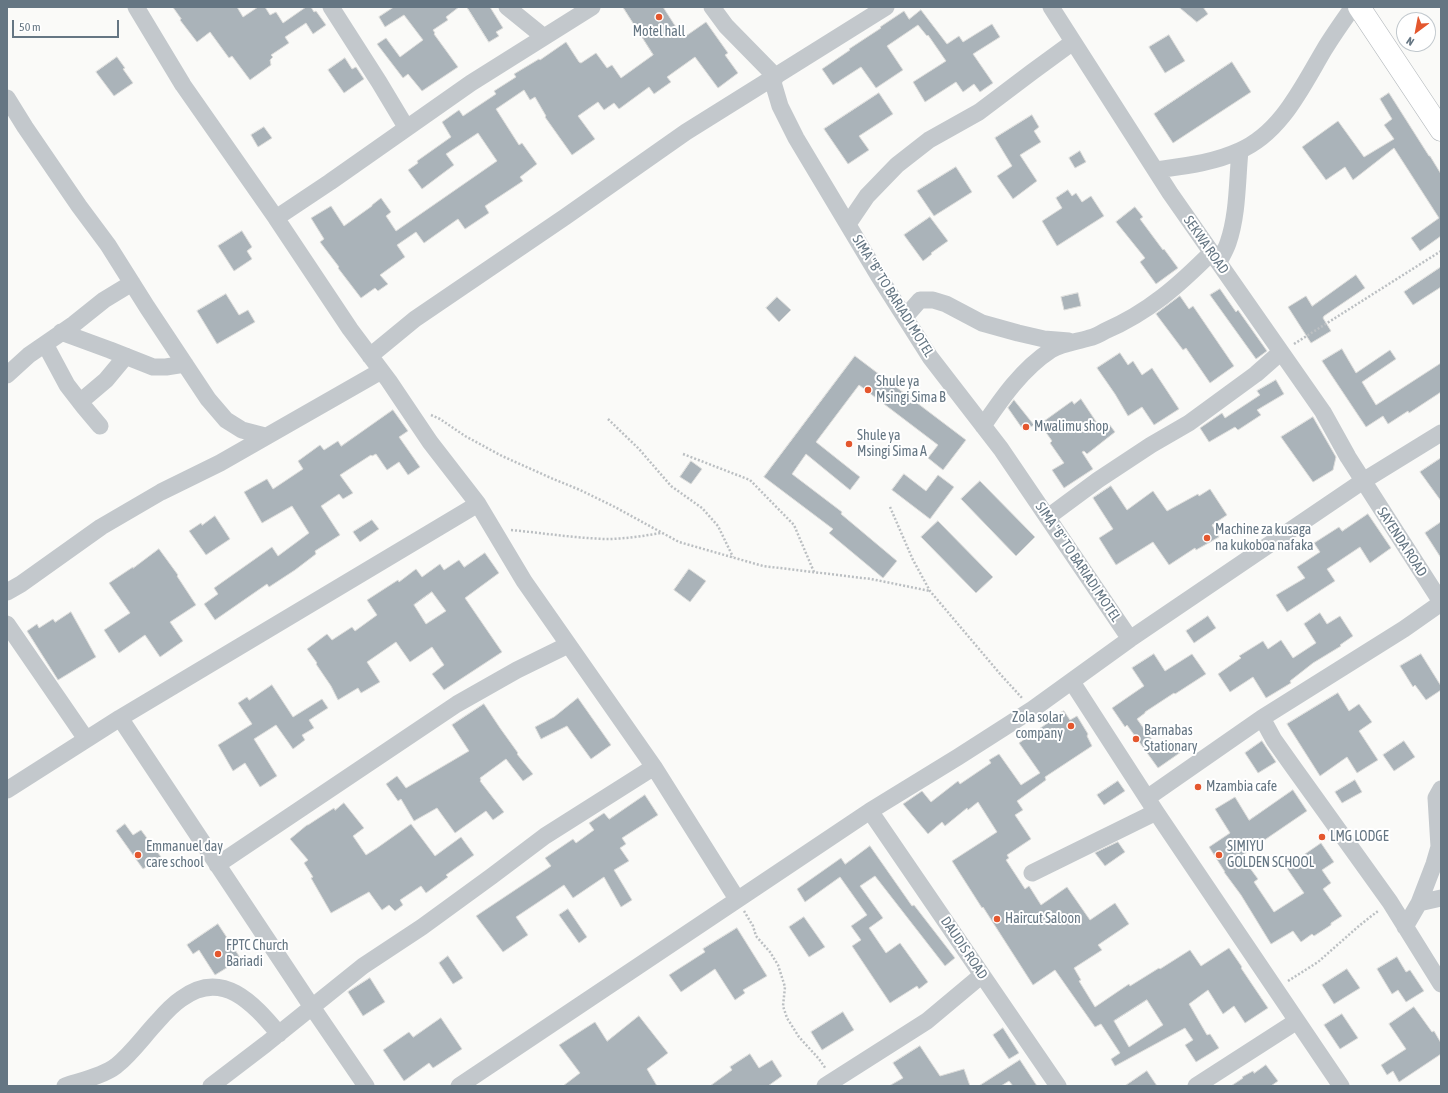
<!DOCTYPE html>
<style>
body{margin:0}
#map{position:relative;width:1448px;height:1093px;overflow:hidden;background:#fafaf8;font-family:"Asap Condensed",sans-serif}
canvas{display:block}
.frame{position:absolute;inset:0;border:8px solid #657683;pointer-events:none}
.north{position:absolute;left:1396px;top:12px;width:40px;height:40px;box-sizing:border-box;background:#fff;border:1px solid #c1c8cd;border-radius:50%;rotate:212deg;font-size:11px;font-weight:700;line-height:16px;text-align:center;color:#657683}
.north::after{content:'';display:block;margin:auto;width:14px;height:18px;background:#e4572e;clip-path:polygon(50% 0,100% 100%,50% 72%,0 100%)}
.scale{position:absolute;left:12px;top:20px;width:107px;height:18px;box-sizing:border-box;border:2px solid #657683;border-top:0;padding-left:5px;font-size:12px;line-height:14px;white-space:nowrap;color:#657683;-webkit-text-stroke:3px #fff;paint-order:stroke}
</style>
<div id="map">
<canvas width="1448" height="1093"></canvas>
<div class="frame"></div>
<div class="north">N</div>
<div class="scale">50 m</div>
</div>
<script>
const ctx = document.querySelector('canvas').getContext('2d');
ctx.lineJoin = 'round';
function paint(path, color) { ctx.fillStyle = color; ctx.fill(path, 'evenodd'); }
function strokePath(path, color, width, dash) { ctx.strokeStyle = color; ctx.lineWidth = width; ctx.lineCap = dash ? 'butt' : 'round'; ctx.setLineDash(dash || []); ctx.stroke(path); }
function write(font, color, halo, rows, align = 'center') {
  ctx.font = font + ' "Asap Condensed",sans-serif'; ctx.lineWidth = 4; ctx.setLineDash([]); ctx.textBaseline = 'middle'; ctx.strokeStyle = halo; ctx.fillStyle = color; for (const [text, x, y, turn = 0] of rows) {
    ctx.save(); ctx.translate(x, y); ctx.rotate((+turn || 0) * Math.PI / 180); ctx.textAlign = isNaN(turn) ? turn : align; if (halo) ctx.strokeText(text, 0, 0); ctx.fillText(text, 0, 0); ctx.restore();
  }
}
const building = new Path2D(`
 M173,7H237L243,17L258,7H265L270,15L276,12L283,23L306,7H311L314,12L316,11L326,25L313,34L306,23L285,37L289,43L271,55L273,57L270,60L271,65L250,80L232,56L229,58L210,32L197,42L180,20L181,19Z
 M394,7H459L446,17L448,20L433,30L435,33L434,34L458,67L422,91L408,74L403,78L377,44L386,38L400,57L423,40L404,15L385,27L379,17Z
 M467,7H490L503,28L496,32L499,36L489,42Z
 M623,7H663L683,38L706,22L728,53L725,55L738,73L718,88L695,57L667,77L671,82L654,94L649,87L619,109L614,103L604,110L598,102L578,116L595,139L572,155L545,117L546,116L535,97L530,100L524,90L496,109L519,145L522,143L537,164L520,177L523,181L485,206L489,213L465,229L458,219L424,243L416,232L397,245L405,257L380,275L388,284L378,291L375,288L361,298L338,268L339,267L320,242L324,239L311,218L331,206L344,226L372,206V205L381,198L391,212L386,216L396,231L497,161L478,133L446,154L454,165L422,189L408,170L418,163L417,161L451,137L442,122L459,110L463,116L496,94L494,91L516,77L514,74L539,59L540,60L566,42L579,62L581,63L596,53L607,68L612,65L621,78L653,55Z
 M1179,7H1203L1208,14L1197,22Z
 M921,10L947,44L959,36L963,42L992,24L1000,37L973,54L993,83L980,92L974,84L963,92L956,82L925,102L913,82L946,61L928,35L927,36L918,25L887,46L903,70L876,88L861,67L833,85L822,69L850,50L849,49L881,28L880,27L904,11L909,19Z
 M1169,35L1185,61L1165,73L1149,47Z
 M117,57L125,68L123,69L133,83L114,96L96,72Z
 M345,58L352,69L356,67L364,79L344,93L328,70Z
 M1232,62L1251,92L1173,143L1154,114Z
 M879,93L893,114L859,136L869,150L848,164L824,129Z
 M1389,93L1429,156H1430L1441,174V236L1420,251L1411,238L1439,218L1394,148L1353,180L1345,167L1326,180L1302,147L1338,121L1364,157L1394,139L1384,125L1392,119L1380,99Z
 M1032,115L1039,127L1034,131L1041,142L1020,155L1037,181L1013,199L997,176L1012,166L995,138Z
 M264,127L272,138L258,147L251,135Z
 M1080,151L1086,162L1075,168L1069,158Z
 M956,167L972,192L934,216L917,191Z
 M1068,190L1072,196L1076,193L1082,202L1091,196L1104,216L1057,246L1042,221L1062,208L1056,198Z
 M1135,207L1143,217L1140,219L1163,250L1164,249L1178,268L1156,284L1140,262L1145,258L1116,222Z
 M930,217L948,241L931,253L932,254L923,261L904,235Z
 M242,231L252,247L247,251L252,259L234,271L218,246Z
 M1441,267V287L1413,305L1404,292Z
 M1356,275L1365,288L1324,316L1323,318L1331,331L1311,343L1288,307L1306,296L1312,306Z
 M1220,289L1236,312L1238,310L1267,351L1256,359L1210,295Z
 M1078,293L1081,306L1064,310L1061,297Z
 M226,294L239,315L248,310L255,322L217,344L197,311Z
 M1180,296L1189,309L1193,306L1234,366L1210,383L1186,348L1183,350L1156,314Z
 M777,297L791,310L779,322L766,308Z
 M1342,349L1356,373L1390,350L1396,359L1362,382L1376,405L1441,363V392L1409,413L1408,411L1388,424L1383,416L1366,427L1322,361Z
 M1120,353L1128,365L1133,361L1142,375L1152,368L1179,409L1154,425L1142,407L1128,416L1115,394L1097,368Z
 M855,356L966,440L943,470L928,458L938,445L859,385L816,442L860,477L850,490L806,454L792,474L842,512L841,514L897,561L883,578L829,533L833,529L764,477Z
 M1276,380L1284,394L1257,410L1261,415L1238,430L1235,427L1209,442L1200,428L1222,413L1225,418L1260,395L1257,391Z
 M1081,399L1101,429L1109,424L1115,432L1087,454L1084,451L1082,452L1093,469L1064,488L1052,470L1064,463L1050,443L1052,441L1040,424L1072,401L1074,404Z
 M1014,400L1034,425L1024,431L1008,408Z
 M393,410L408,431L399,437L420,467L408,475L399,462L387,470L376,454L372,456L371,455L340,475L353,493L343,499L339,494L321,506L340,535L315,551L316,554L295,570L269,587L267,584L215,620L204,604L218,594L214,588L272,547L278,556L309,533L292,506L262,523L244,492L267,479L273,489L303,469L298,461L320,445L324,450L338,441L341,446Z
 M1313,417L1336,457L1333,470L1313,482L1281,437Z
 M1441,458V501L1420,472Z
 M691,461L702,469L691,484L680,477Z
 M904,474L926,491L938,475L954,487L930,519L892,490Z
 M980,481L1035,537L1016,556L961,499Z
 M1111,486L1127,510L1153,491L1167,511L1198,494L1199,496L1210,489L1227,515L1212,525L1219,537L1196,550L1195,548L1169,565L1153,542L1116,565L1099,538L1113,529L1093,498Z
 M1368,514L1391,548L1370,563L1360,547L1327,569L1335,581L1287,612L1276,595L1305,578L1297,567L1320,552L1314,543L1339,527L1342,531Z
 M215,516L230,539L206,555L189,531L201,523L202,525Z
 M372,520L379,529L360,542L353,532Z
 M938,521L993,577L976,593L921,537Z
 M1441,522V558L1425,533Z
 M159,549L178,575L177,576L196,605L170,622L183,641L160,657L145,635L119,653L104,630L130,613L109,583L133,567V568Z
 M485,553L499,573L465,598L502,652L444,690L432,674L444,665L432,647L410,662L396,642L367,662L380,682L361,693L358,688L338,700L331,686L316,664L317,663L307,649L327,634L332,640L352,627L355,631L377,615L367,600L398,580L399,582L416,569L422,577L440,564L444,570L459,560L464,567ZM432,592L446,611L426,624L414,605Z
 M689,569L706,581L690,602L674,590Z
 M71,612L96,657L58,680L27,631L37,624L39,628L53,619L55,622Z
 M1320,613L1327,624L1340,616L1353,636L1340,645L1341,646L1313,663L1290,681L1291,683L1266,698L1253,677L1230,692L1218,674L1241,658L1239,656L1263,641L1268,649L1281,640L1293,658L1316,643L1304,624Z
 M1208,616L1216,628L1194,643L1186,631Z
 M1154,654L1165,671L1192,654L1206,674L1175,694L1174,693L1145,712V713L1137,719L1160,751L1174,742L1181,752L1158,768L1127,725L1125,727L1112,708L1144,686L1132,668Z
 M1421,654L1441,686V690L1426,700L1415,685L1413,687L1400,666Z
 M272,685L293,717L322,699L328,708L309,720L314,728L302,735L305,740L293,749L276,725L254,739L277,776L260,787L245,763L233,771L218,745L252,724L238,703L247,697L249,700Z
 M1338,693L1349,711L1359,704L1372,722L1359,731L1378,760L1357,773L1347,757L1320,776L1287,724Z
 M578,698L611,745L591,759L567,726L541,739L535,727L554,717Z
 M484,704L500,728L518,753L517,754L533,774L523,781L506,759L480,778L481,780L480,781L504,812L493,820L486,811L455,833L437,808L414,821L401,799L398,801L386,784L397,776L406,788L469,751L452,725Z
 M1064,711L1070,720L1077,716L1088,734L1087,736L1092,746L1045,777L1046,780L1017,801L1023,810L1015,815L1031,839L1007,855L1009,858L1006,860L1025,889L1029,886L1041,905L1067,887L1090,920L1115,903L1129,924L1098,945L1102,950L1074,968L1081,980L1079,981L1095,1007L1129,984L1130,986L1159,968L1160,969L1190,950L1201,966L1229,948L1242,967L1241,968L1268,1008L1245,1023L1234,1006L1223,1014L1208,990L1189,1004L1207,1035L1210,1034L1219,1048L1196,1062L1185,1045L1193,1040L1185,1028L1115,1066L1111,1059L1120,1053L1101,1024L1095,1027L1055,970L1033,985L983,907L982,908L952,861L997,832L978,802L968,810L967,808L945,826L942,822L928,834L903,804L922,791L931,802L958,781L960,784L991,763L989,760L999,754L1021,785L1040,773L1019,743L1052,720L1051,718ZM1147,1000L1163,1025L1129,1047L1114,1021Z
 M1262,741L1276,762L1258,773L1245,753Z
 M1404,741L1415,757L1394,771L1383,755Z
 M1355,780L1362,792L1342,803L1335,792Z
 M1118,781L1125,791L1104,805L1097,795Z
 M1293,790L1307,811L1241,856L1258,879L1254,882L1274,912L1304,893L1286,867L1321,843L1334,862L1322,870L1331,883L1323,889L1342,916L1331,923V925L1314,936L1312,934L1301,942L1293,931L1271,944L1241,895L1224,872H1225L1209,847L1230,833L1215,809L1235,797L1249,820Z
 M645,795L658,815L622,838L626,844L620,848L629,861L614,870L632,900L621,907L604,877L573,898L564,885L516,917L528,935L503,952L476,916L551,866L545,858L573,839L576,843L594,830L589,823L604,813L609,819Z
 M344,803L364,828L353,836L366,855L377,848L411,824L435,856L461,837L474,855L446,875L448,877L426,893L421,886L400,900L403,905L395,911L389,905L382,910L369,892L331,913L311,878L313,877L304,863L308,860L290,839L307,825H308L334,808L335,810Z
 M125,824L133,835L141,830L161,857L143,869L116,831Z
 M1118,842L1125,852L1105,866L1095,853Z
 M870,846L912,906L914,905L955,958L945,966L875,876L860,886L883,918L869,928L886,953L900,943L928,982L919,989L917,986L890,1003L852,946L861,940L851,926L867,915L840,877L805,902L797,889L841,858L845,864Z
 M568,909L587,937L579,943L559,915Z
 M804,917L825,947L809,957L789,927Z
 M218,924L241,959L215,975L199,950L193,954L187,945Z
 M737,928L767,976L743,990L745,993L735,1000L715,969L681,992L669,975L705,952L703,949Z
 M448,956L463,978L453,984L439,963Z
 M1397,957L1406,972L1410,970L1424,991L1406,1002L1398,990L1392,994L1377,969Z
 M1347,969L1360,988L1334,1004L1322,985Z
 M370,978L385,1002L363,1016L348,992Z
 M1414,1007L1432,1032L1434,1031L1441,1043V1054L1399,1082L1393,1071L1387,1075L1381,1065L1406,1049L1389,1024Z
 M843,1012L854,1030L822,1050L811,1032Z
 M1342,1014L1358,1038L1340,1049L1324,1025Z
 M639,1016L668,1053L647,1069L657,1086H563L580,1073L559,1045L595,1022L607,1041Z
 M441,1018L462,1049L433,1068L429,1063L404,1081L383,1050L409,1032L413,1037Z
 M1003,1028L1019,1053L1009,1059L993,1035Z
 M920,1046L940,1076L964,1069L970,1086H889L903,1078L893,1063Z
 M750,1054L759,1068L772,1060L782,1076L768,1086H710L732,1070L730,1067Z
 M1020,1060L1037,1086H1013L1009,1081L1001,1086H979Z
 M1266,1065L1278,1081L1271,1086H1231L1243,1078L1242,1077L1253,1071L1254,1073Z
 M1147,1071L1157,1086H1125Z`);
paint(building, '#aab3b9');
strokePath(building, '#dcdcda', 1);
const major = new Path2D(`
 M1359,7L1441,130`);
strokePath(major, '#b5babe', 23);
strokePath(new Path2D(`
 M1294,344L1441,251
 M431,415L440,419L465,436L502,456L551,478L580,490L613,506L679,542L763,566L871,579L930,591
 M608,419L639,449L671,486L702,508L718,526L733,557
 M683,454L750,480L794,525L814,572
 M890,507L913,560L930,591L1001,675L1023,699
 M511,530C543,533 574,538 606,539C624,539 643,536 661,533
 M744,911L753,926L756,936L770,952L778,965L785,987L783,1006L787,1018L799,1037L819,1059L826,1069
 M1288,981L1318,962L1360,925L1378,911`), '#bbbfc2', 2.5, [2, 2]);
strokePath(new Path2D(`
 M136,7L183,85L276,218L350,329L389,381L430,442L478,504L524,581L654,767L737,899
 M331,7L379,82L406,127
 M507,7L544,37
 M712,7L726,26L776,77
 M1051,7L1170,193L1323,412L1348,457L1441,602
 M772,79L780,106L796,138L878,275L930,357L1001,449L1130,639
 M7,98L25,127L79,206L108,245L147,307L208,399L226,420L242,430L265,436
 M1156,170C1184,166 1213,163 1239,151C1281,133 1302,87 1324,50C1333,35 1343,21 1353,7
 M276,218L330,182L471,83L592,7
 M848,224L867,196L897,165L929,140L979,112L1032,72L1073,42
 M1219,262C1222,256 1226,249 1228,243C1238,214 1237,181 1240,151
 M905,317L920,300H933L946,304L982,323L1018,333L1044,339L1069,341
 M61,332L110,350L153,367H166L185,364
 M45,344L67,385L84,407L100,426
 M370,356L415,319L565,217L686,132L886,7
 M7,375L29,355L74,324L104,300L132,283
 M80,402L106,380L126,356
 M983,426C1002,398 1022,369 1051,350C1063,343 1076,342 1089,338C1094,337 1100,334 1105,331C1149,312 1179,285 1212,252
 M1048,517L1098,480L1151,445L1189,423L1256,374L1281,352
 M7,592L21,584L101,527L161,492L220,463L381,371
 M7,624L86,739
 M1072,682L1156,812L1341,1086
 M120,718L312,1007L366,1086
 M1262,718L1274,740L1291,764L1390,902L1441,984
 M7,790L120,718L478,504
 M1147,798L1262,718L1404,629L1441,603
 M870,811L1058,1086
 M217,865L457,704L517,670L568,645
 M1032,873L1156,812
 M1419,903L1441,898
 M1405,927L1419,903L1434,864L1439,847L1436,798L1441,789
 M65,1086C80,1081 103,1076 116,1066C132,1053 143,1037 157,1022C164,1014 172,1005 181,999C222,968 253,1003 279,1034
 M211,1086L266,1044L363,966L422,927L492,876L545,836L654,767
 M459,1086L870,811L958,757L1033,709L1130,639L1363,481L1441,433
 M825,1086L927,1021L982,975
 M1196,1086L1297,1021`), '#c3c8cc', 17);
strokePath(major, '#fff', 22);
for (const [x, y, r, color] of [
 [659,17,4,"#e4572e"],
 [868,390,4,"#e4572e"],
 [1026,427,4,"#e4572e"],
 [849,444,4,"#e4572e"],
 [1207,538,4,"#e4572e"],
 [1071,726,4,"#e4572e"],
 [1136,739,4,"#e4572e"],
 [1198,787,4,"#e4572e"],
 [1322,837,4,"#e4572e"],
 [138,855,4,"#e4572e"],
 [1219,855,4,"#e4572e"],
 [997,919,4,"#e4572e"],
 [218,954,4,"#e4572e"]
]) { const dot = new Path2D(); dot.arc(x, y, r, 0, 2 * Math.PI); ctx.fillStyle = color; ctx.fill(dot); strokePath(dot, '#fff', 1.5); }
write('14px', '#657683', '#fff', [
 ["Motel hall",659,32,"center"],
 ["Shule ya",876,382],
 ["Msingi Sima B",876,398],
 ["Mwalimu shop",1034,427],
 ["Shule ya",857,436],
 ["Msingi Sima A",857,452],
 ["Machine za kusaga",1215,530],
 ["na kukoboa nafaka",1215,546],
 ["Zola solar",1063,718,"right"],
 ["company",1063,734,"right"],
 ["Barnabas",1144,731],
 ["Stationary",1144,747],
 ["Mzambia cafe",1206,787],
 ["LMG LODGE",1330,837],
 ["Emmanuel day",146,847],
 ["care school",146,863],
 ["SIMIYU",1227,847],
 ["GOLDEN SCHOOL",1227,863],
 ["Haircut Saloon",1005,919],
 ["FPTC Church",226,946],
 ["Bariadi",226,962]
], 'left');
write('14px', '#657683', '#fff', [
 ["SEKWA ROAD",1206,245,55],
 ["SIMA \"B\" TO BARIADI MOTEL",893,296,58],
 ["SAYENDA ROAD",1402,542,57],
 ["SIMA \"B\" TO BARIADI MOTEL",1078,562,56],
 ["DAUDIS ROAD",964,948,56]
]);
</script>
